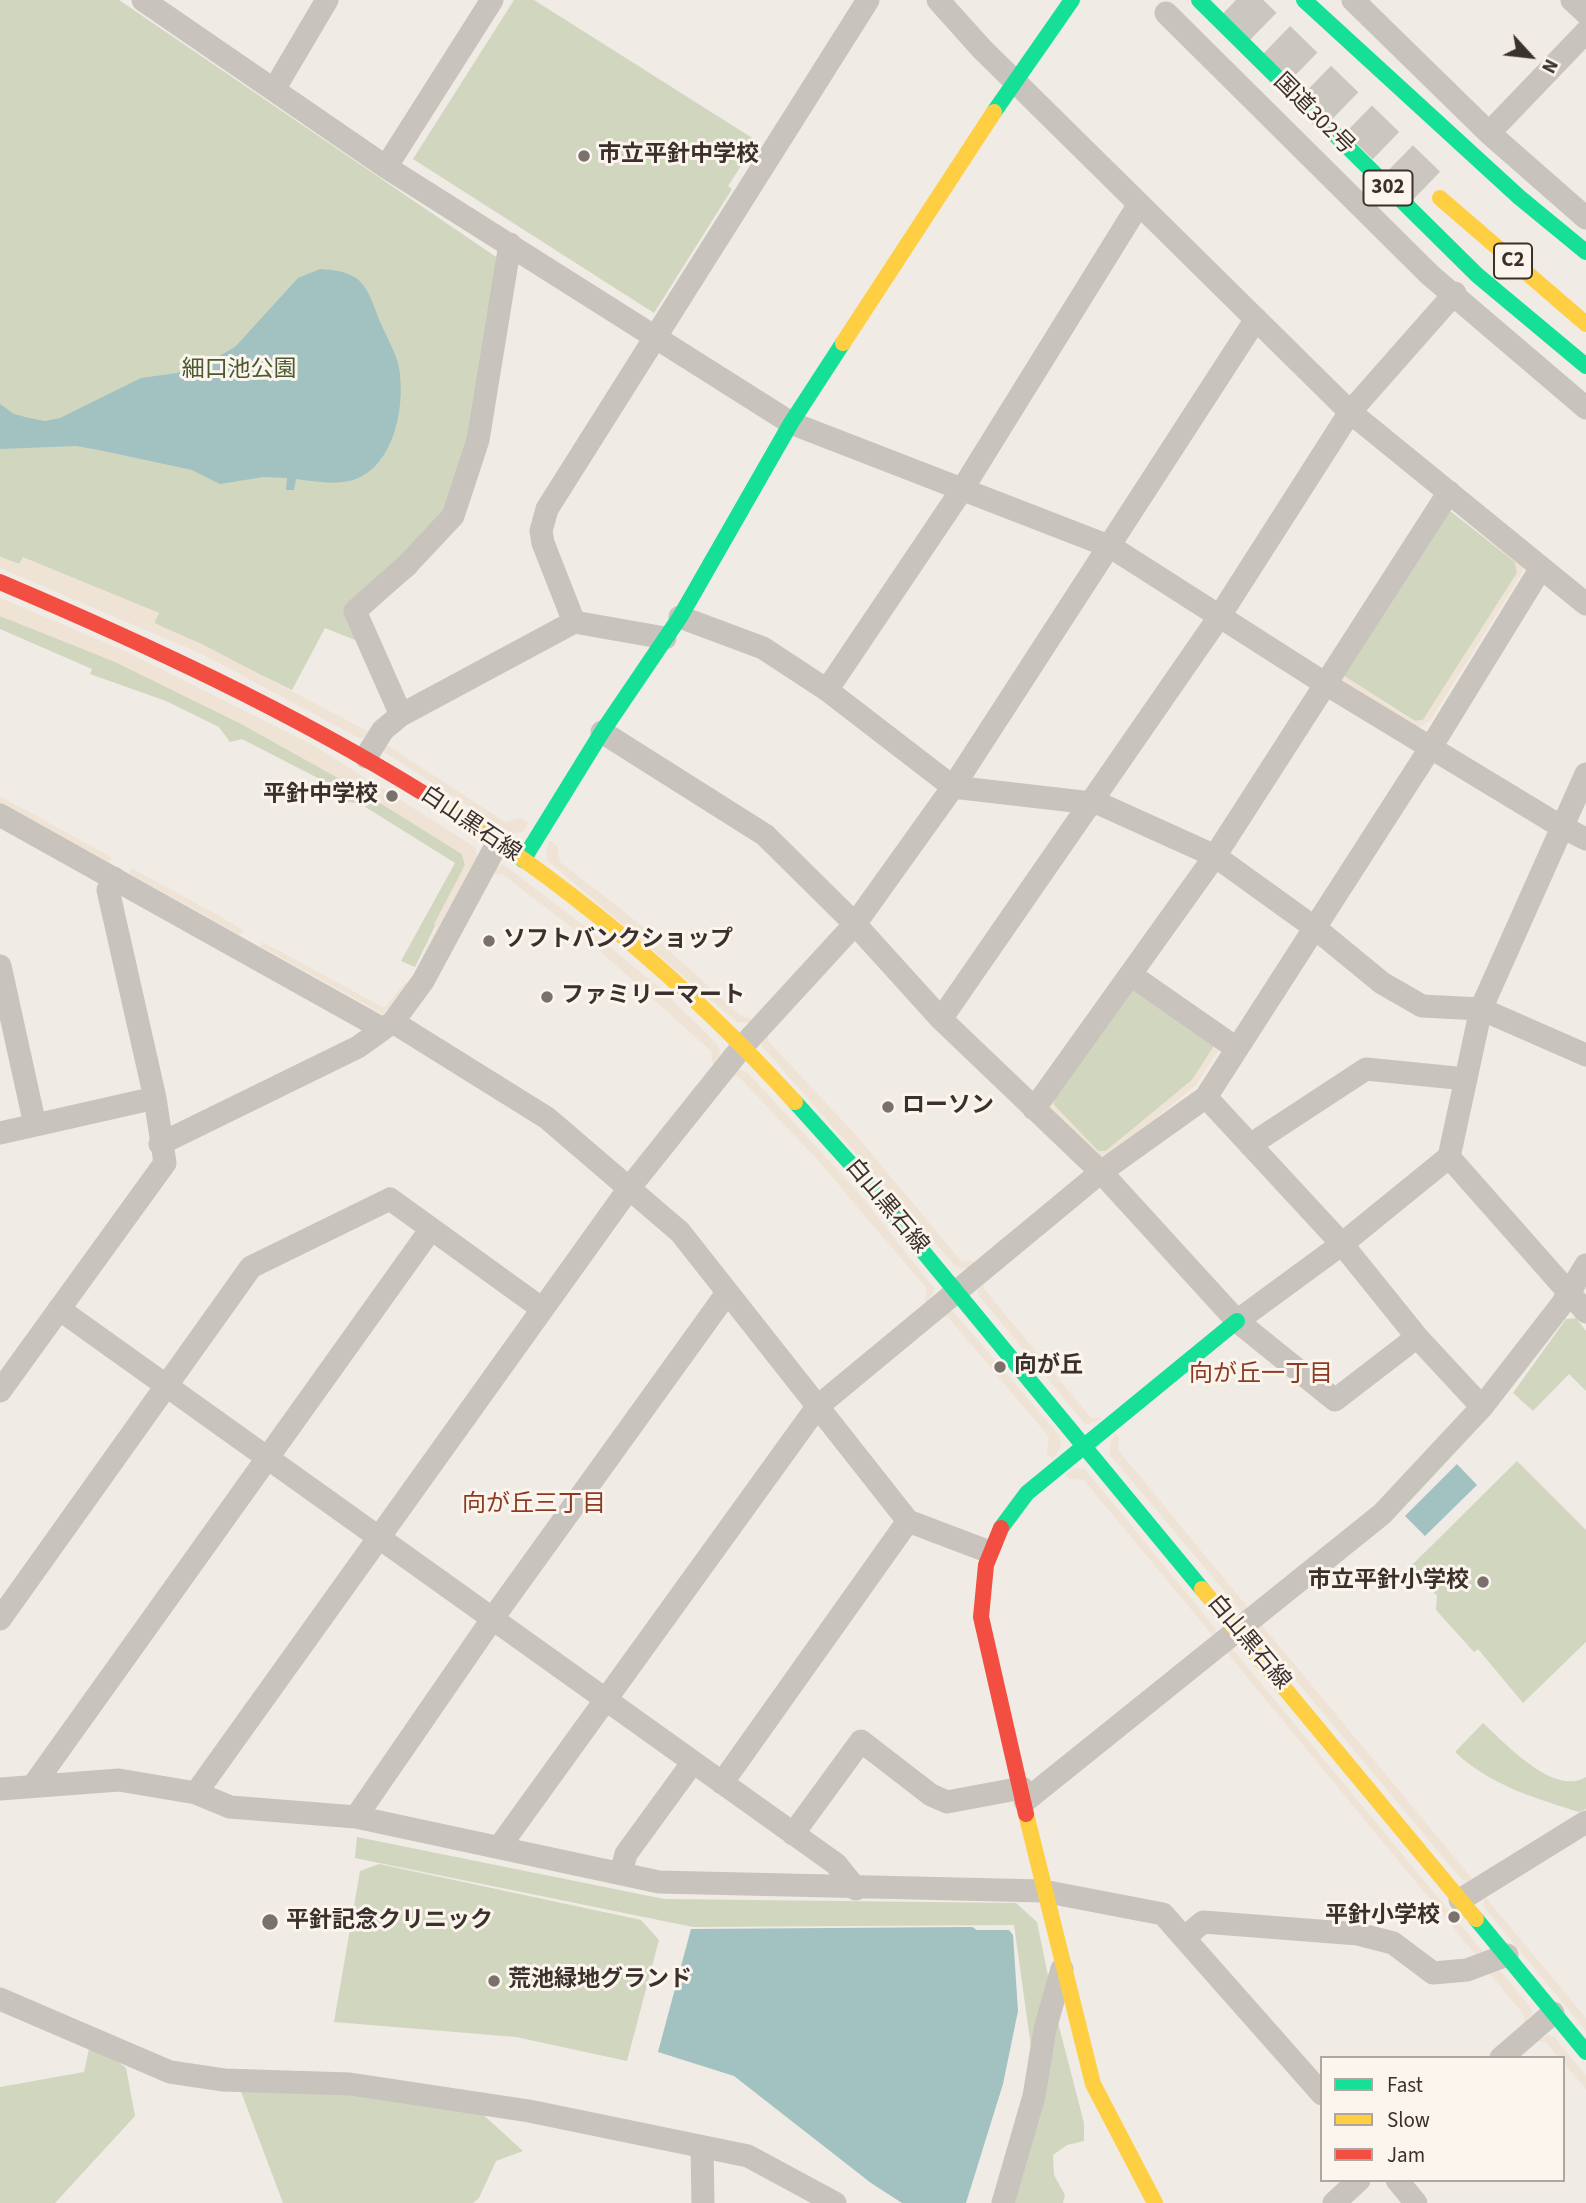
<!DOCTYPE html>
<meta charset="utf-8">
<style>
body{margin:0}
#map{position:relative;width:1586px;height:2203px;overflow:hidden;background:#f0ebe5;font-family:"Source Sans 3",sans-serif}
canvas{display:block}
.legend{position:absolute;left:1320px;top:2056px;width:245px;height:126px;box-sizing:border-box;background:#fbf5ee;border:2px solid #aea6a0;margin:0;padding:9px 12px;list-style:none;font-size:21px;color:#3b302b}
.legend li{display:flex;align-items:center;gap:14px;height:35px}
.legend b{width:35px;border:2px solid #aea6a0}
.north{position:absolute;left:1495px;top:21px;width:70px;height:70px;-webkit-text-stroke:5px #fbf5ee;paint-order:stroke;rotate:117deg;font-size:19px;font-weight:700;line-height:28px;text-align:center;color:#3b302b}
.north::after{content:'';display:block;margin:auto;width:24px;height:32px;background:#3b302b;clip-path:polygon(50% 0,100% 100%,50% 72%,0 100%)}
</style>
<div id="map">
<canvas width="1586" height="2203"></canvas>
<ul class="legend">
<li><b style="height:9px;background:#16e098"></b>Fast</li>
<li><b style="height:9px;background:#ffcf43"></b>Slow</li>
<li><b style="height:9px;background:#f24e42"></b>Jam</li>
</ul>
<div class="north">N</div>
</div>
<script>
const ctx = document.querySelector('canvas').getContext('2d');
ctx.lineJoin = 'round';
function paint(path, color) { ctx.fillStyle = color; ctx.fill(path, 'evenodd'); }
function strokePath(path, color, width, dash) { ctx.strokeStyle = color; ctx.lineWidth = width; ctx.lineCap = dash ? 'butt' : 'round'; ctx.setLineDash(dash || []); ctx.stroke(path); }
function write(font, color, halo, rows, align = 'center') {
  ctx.font = font + ' "Source Sans 3","Noto Sans JP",sans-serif'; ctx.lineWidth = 6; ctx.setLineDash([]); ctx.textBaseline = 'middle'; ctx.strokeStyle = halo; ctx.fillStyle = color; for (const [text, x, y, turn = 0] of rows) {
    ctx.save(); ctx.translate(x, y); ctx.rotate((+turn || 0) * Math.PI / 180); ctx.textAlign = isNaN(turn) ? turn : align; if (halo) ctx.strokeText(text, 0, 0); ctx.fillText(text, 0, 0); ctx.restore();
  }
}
paint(new Path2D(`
 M0,0H119L499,259L474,423L445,508L416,573L352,623L360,642L325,628L292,690L154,623L159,613L23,558L19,564L0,557Z
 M514,0H534L757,141L728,186L732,189L654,313L413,159Z
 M1449,510L1515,562L1517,573L1423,720L1415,721L1344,676Z
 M0,616C38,631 76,645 114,661C236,714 350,783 462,854L465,865L415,967L401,961L455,863L359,803L346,802L343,791L242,739L230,742L219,727L166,701L90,674L92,669L0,629Z
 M1140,987L1215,1045L1192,1080L1106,1151H1098L1054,1105L1053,1097L1130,988Z
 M1576,1318L1586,1331V1391L1569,1374L1533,1411L1513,1393L1566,1319Z
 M1517,1461L1586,1530V1642L1523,1703L1478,1649L1474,1652L1436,1610L1437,1596L1411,1566Z
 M1483,1723C1505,1743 1554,1797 1586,1777V1809L1579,1812C1534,1798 1490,1785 1455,1752Z
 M357,1837L664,1899L1016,1903L1037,1922L1056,2015L1084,2123V2141L1067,2145L1053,2155L1054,2175L1065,2195L1063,2203H1007L1038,2097L1014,1925L693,1927L355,1858Z
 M379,1864L641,1920L659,1940L627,2061L516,2037L334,2022L360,1871Z
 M91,2040L126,2068L135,2116L55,2203H0V2087L84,2072Z
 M240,2089L357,2094L479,2111L523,2151L496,2161L479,2198L473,2203H283Z`), '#d1d6bf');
paint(new Path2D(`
 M1447,505L1521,562L1523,571L1430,721L1418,727L1341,681L1344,676L1414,721L1423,720L1517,573L1515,562Z
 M0,557L19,564L23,557L159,613L154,623L204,645L371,733L361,739L202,654L0,568Z
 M0,598L121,649L313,745L475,847L477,857L416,968L437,926L434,924L465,865L462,854L356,788L239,723L115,662L0,616Z
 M384,743L505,822L520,818L528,823L524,831L512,834L384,752Z
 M0,796L111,857V860L109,862L0,803Z
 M550,841L557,846L560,862L642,926L741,1016L756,1020L751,1023L737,1022L547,860L546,851Z
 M500,865H504L588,929L661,989L717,1044L720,1052L717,1066L712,1062V1052L587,939L502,874H491Z
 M131,868L210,911L243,930L240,935L129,873Z
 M263,942L384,1008L406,982L408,984L383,1014L260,946Z
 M768,1032V1041L854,1133L962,1262L972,1261L977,1265L971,1269L956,1267L761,1045Z
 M1214,1046L1219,1049L1196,1085L1111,1155L1098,1156L1050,1107L1053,1097L1054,1105L1098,1151H1106L1192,1080Z
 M737,1068L748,1073L858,1192L934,1288L929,1304L925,1301L927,1289L816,1158L738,1076L727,1077Z
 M984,1281V1289L1091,1418H1102L1086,1425L979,1296L977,1291Z
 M948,1311H953L1059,1435L1061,1446L1053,1459L1047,1455L1049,1437L949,1318L941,1316Z
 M1115,1433L1119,1438L1118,1450L1250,1610L1242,1612L1110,1455V1443Z
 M1076,1468L1085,1469L1216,1629L1213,1636L1084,1480L1069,1479L1065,1474Z
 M1256,1618L1474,1881L1462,1880L1255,1631Z
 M1231,1647L1484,1953L1480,1960L1224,1649Z
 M1484,1896L1586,2018V2031L1484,1907Z
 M1497,1967L1530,2007L1532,2013L1524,2024V2015L1486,1969Z
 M1548,2035L1554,2037L1586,2075V2089L1563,2062V2058H1559L1546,2042L1538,2041Z`), '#eee3d5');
paint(new Path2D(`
 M320,269C333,270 345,271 356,278C369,287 375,310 381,324C387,337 394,350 398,363C407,402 395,471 349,481C332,485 313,481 296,479L294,490H286L287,478L263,477L220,484L192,470L99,450L76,446L0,449V404L14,414L29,418L45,421L60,418L141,378L177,373L212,360L235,347L298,278Z
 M1457,1464L1477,1485L1425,1536L1405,1516Z
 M972,1927L977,1930H1009L1013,1935L1018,2011L1003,2084L966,2203H902L871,2183L734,2076L658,2052L691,1929Z`), '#a1c2c1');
strokePath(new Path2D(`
 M1236,0L1440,198`), '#ccc6c0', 38, [38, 19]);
strokePath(new Path2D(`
 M143,0L386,167L791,423L1111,547L1324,683L1560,826L1586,839
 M938,0L982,49L1350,412L1586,604
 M1353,0L1489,133L1586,218
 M1572,0L1586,13
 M1166,13L1430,275L1586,408
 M275,88L327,0
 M1489,133L1586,32
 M386,167L492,0
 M680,617L763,648L827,690L953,787L1100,804L1215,856L1315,928L1382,983L1422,1006L1481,1009L1586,1055
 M574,622L543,543L541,531L547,509L868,0
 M827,690L963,488L1139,204
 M401,715L355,611L407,565L453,516L478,440L510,244
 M602,732L765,835L855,924L941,1019L1101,1172L1237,1321L1335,1400L1417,1337
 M366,757L383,730L401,715L574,622L665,638
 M0,815L381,1028
 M0,966L35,1125
 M1131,975L1236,1048
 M941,1019L1219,617L1350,412L1455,293
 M393,1022L547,1118L680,1232L908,1521L987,1551
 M1206,1097L1342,1244L1417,1337L1482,1407
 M1034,1109L1215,856L1449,492
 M0,1133L155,1098
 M160,1144L358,1047L393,1022L423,981L498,842
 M1250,1145L1366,1069L1466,1079
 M1449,1157L1586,1312
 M59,1309L836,1864L856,1889
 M1237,1321L1342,1244L1449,1157L1481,1009L1586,774
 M0,1391L165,1163L155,1098L108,890L114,878
 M0,1619L251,1267L390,1199L541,1308
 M722,1783L908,1521
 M33,1786L431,1229
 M0,1789L119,1780L196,1793L230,1807L356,1817L659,1882L1043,1891L1163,1914L1184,1938L1203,1922L1358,1934L1393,1943L1433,1973L1467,1970L1507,1955
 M196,1793L630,1187L742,1047L855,924L953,787L1256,319
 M1025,1801L1382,1514L1482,1407L1562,1304L1586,1265
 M356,1817L493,1618L727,1293
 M793,1834L861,1741L931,1795L947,1802L1022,1788
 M500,1846L817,1407L1101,1172L1206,1097L1431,747L1541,568
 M621,1873L626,1854L693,1762
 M1460,1900L1586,1822
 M1184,1938L1322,2094
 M0,1999L170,2072L224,2080L350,2084L529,2111L748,2156L835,2203
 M1501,2058L1553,2013
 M702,2147L703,2203
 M1397,2180L1416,2203
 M1003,2203L1034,2096L1045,2029L1062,1969
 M1334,2203L1359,2180`), '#c9c3be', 23);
strokePath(new Path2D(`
 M1199,0L1477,275L1586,366
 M1304,0L1519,197L1586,252
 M994,112L1072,0
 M523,860L602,732L680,617L791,423L843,343
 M795,1102L849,1162L1202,1589
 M1001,1528L1027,1493L1237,1321
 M1476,1919L1586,2052`), '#16e098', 16);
strokePath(new Path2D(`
 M1440,198L1586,324
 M843,343L994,112
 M423,793C560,877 687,983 795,1102
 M1202,1589L1476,1919
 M1026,1814L1093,2084L1155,2203`), '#ffcf43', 16);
strokePath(new Path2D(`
 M0,582C146,644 288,710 423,793
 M1001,1528L986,1565L981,1617L1026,1814`), '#f24e42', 16);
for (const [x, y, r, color] of [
 [584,156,7,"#7a716c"],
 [392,796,7,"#7a716c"],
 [489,941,7,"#7a716c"],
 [547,997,7,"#7a716c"],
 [888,1107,7,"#7a716c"],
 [1000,1367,7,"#7a716c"],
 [1483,1582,7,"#7a716c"],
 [1454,1917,7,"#7a716c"],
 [270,1922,9,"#7a716c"],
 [494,1981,7,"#7a716c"]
]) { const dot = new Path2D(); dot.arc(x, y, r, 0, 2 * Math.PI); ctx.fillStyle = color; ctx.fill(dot); strokePath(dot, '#fbf5ee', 2.5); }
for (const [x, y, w] of [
 [1388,188,49],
 [1513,261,38]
]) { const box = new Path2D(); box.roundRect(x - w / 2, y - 17.5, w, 35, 5); ctx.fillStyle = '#fbf5ee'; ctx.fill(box); strokePath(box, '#3b302b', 2); }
write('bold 21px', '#3b302b', null, [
 ["302",1388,188],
 ["C2",1513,261]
]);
write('23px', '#3b302b', '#fbf5ee', [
 ["国道302号",1313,115,45],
 ["白山黒石線",470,825,34],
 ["白山黒石線",886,1207,50],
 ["白山黒石線",1248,1643,50]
]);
write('bold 23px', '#3b302b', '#fbf5ee', [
 ["市立平針中学校",598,156],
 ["平針中学校",378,796,"right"],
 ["ソフトバンクショップ",503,941],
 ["ファミリーマート",561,997],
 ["ローソン",902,1107],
 ["向が丘",1014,1367],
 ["市立平針小学校",1469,1582,"right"],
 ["平針小学校",1440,1917,"right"],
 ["平針記念クリニック",286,1922],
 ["荒池緑地グランド",508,1981]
], 'left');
write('23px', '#4a5a2e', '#fbf5ee', [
 ["細口池公園",239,371]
]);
write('24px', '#8c3b22', '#fbf5ee', [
 ["向が丘一丁目",1261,1376],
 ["向が丘三丁目",534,1506]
]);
</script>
